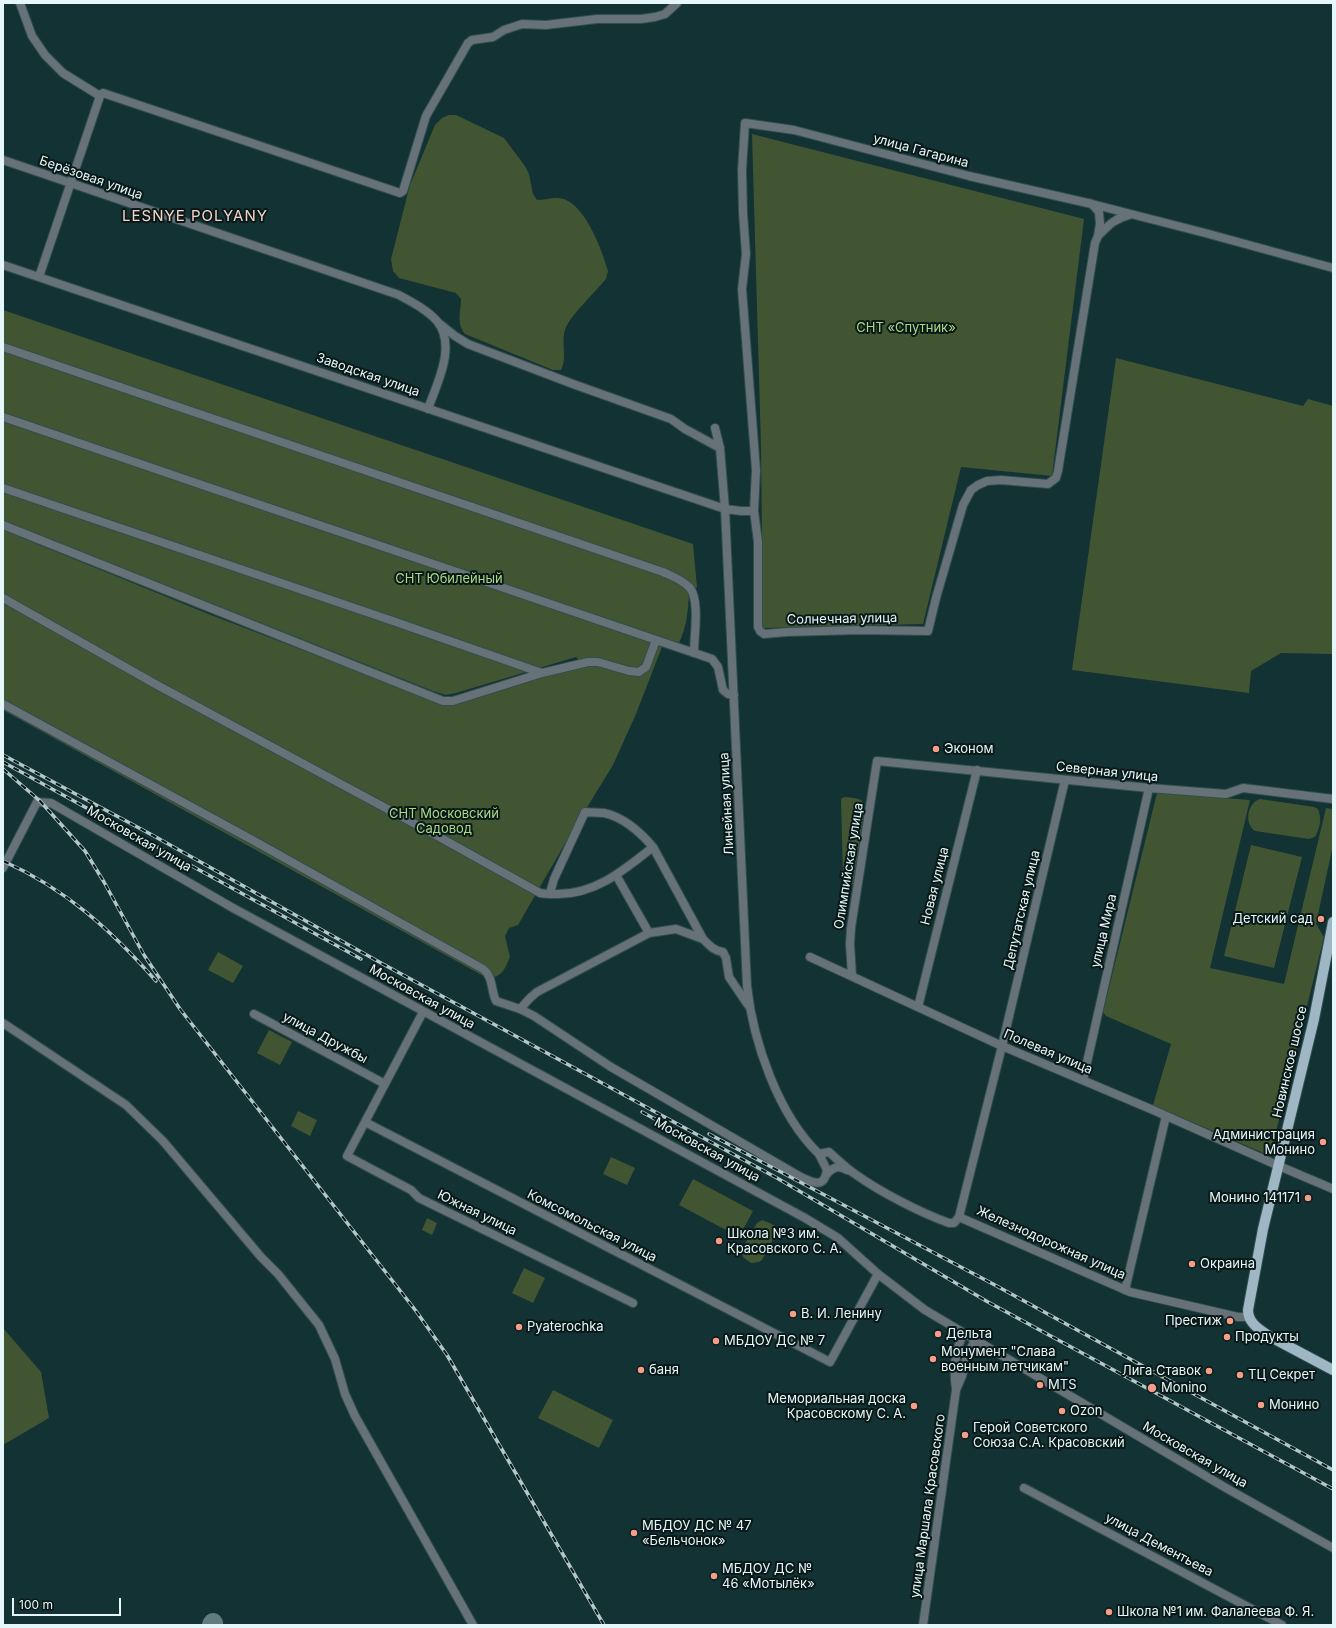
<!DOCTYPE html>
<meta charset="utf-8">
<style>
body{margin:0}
#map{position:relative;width:1336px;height:1628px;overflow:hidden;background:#123234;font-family:Inter,sans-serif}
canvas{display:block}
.frame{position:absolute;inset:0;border:4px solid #e5f7f8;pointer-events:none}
.scale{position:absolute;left:12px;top:1598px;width:109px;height:18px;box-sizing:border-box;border:2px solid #e5f7f8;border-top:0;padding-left:5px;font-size:12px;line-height:14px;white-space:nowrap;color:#e5f7f8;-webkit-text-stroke:3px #0a1818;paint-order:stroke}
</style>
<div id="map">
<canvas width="1336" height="1628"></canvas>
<div class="frame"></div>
<div class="scale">100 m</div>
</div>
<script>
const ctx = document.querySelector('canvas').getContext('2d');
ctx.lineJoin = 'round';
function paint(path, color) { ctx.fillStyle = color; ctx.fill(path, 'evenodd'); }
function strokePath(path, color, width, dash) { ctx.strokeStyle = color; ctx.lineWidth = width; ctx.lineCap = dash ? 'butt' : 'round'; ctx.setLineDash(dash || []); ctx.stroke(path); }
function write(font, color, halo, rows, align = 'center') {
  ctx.font = font + ' Inter,sans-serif'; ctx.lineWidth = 4; ctx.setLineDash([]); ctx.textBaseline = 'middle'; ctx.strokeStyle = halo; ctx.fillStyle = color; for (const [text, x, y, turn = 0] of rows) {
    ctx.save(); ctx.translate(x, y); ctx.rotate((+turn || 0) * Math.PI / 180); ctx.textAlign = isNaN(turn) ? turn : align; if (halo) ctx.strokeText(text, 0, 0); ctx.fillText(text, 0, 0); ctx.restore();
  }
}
paint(new Path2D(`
 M449,115H456L504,138L525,166L529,174L533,194L537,200C547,200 554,196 564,199C586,207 602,250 608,271L606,279C596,291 572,314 566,327C560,341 568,357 561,370H553L465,334C456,323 461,312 461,299L456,293L399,278L393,271L391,259L410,185L435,125L442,118Z
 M752,134L1084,219L1052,476L961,467L923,624L763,628L761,447Z
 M3,310L693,544L697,587L689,593C688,611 687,626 679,643L665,639L636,714L613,765L567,840L518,925L509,928L505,936L510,957C504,970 503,977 487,978L3,710V530L211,615L443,704L454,705L540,678L586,667L576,657L456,693L446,695L433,691L3,521Z
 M1116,358L1303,406L1308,399L1333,406V654L1281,653L1251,671L1249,693L1072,670Z
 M1157,793L1250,800L1210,968L1284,984L1326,808L1333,809V845L1316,924L1324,937L1270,1156L1153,1105L1171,1044L1106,1016L1103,1012Z
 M844,797C852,798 860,797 865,804L854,883L852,885L845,883L843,879L841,799Z
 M1260,799L1314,807L1318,809C1322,819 1320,828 1315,837L1309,839L1255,831C1244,824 1247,803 1260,799Z
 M1251,845L1302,857L1274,968L1224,956Z
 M218,952L243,966L233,983L208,970Z
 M269,1030L292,1042L280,1065L257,1053Z
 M298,1111L317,1120L310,1136L291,1126Z
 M611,1157L635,1168L627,1185L603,1174Z
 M693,1179L753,1211L739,1237L679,1205Z
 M427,1218L437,1223L432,1235L422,1230Z
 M762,1220L774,1225L776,1230V1234L762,1260L759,1262L751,1263L743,1257L742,1249L757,1223Z
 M524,1268L545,1278L533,1303L512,1293Z
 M3,1328L41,1372L49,1418L3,1445Z
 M553,1390L613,1420L599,1448L538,1418Z`), '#415533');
strokePath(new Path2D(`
 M212,1625L213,1623`), '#627c7e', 20);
const minor = new Path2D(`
 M20,3L32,36L45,55L63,73L100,96
 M3,160L399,295C412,302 427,310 437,321C457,346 437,383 428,409
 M1092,204L1099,212L1100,224L1098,236L1095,243L1058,471L1056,478L1048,484L1001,480L987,481L978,485L971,490L963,505L936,598L928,631L860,630L787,632L764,634L760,631L758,627V542L754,511L756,470L742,289L746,254L743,213L742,170L745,123L794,130L969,176L1092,204L1205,233L1333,268
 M1098,236C1108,226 1115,218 1129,215
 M3,265L725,509L741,511H754
 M39,277L100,96L103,93L400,193L403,191L426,116L468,43L472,40L493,37L504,30L522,24L546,25L597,19H641L655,17L665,14L677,3
 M440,324L455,336L468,344L573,384L671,419L685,429L720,448
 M3,347L663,572C672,576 683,580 690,588C700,601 694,636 694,653
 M3,417L712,659L718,667L723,690L728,694L734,695
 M715,428L720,448L725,509L747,986C753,1041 778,1115 819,1154L829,1152C838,1160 846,1168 855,1174C880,1192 921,1213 949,1223H954L959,1217L1002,1046L1065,780
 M3,488L390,620L542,673
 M3,525L443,701H453L542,673L588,662H598L629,671L639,672L646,667L656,640
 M3,598L157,685L432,833L540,893C545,894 550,894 556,894C595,895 624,870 653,847
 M3,704L256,842L483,969C493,976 491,991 496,1001L520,1009L534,1016L611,1067L799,1176C812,1182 824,1190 827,1170L819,1154
 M3,868L37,802L51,803L233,908L805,1218L838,1238L878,1274L925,1310L1226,1488L1333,1548
 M616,875L649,933
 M550,893L554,879L585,812C591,813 598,812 604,813C623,817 641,833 653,847L703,939C709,945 714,951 723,952L726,958L729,977L748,1005
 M810,957L1002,1046L1153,1110L1279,1166L1333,1189
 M852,976L850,944L851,928L877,761L1149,788L1226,794L1243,788L1333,799
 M918,1007L977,770
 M520,1009L530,998L537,992L649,933L676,929L703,939
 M423,1012L347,1156L411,1190L419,1198L633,1303
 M254,1014L385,1084
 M3,1023L126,1105L163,1141L261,1257L278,1274L319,1325L335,1359L345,1394L355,1416L473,1625
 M1083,1080L1149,788
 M365,1122L830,1362L878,1274
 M826,1175C833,1167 838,1165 847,1170
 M959,1217L1130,1292L1238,1317H1248
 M1125,1290L1166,1116
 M956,1389C953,1369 954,1351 964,1333
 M1024,1488L1282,1625
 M923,1625L956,1390L962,1376L967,1355L976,1339`);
const major = new Path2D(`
 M1333,922L1314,1019L1263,1229L1248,1310C1248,1323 1259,1329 1269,1336L1333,1370`);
strokePath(minor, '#304e4f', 10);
strokePath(major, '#304e4f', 12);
strokePath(minor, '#667278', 8);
strokePath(major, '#9fb7c4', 10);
const rail = new Path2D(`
 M3,755L154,836L381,963L777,1178L988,1302L1333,1489
 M3,762L361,959
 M3,769L40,801L85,851L104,882L144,955L180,1009L416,1311L447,1355L604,1625
 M3,861C66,889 111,930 156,981
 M642,1112L721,1155
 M709,1134L993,1284L1333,1470`);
strokePath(rail, '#b1c7c8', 3.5);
strokePath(rail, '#0a1818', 2, [6]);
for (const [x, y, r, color] of [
 [936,749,4,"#f49e89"],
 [1321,919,4,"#f49e89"],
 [1323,1142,4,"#f49e89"],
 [1308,1198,4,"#f49e89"],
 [719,1241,4,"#f49e89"],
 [1192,1264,4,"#f49e89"],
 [793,1314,4,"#f49e89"],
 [1230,1321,4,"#f49e89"],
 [519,1327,4,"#f49e89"],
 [938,1334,4,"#f49e89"],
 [1227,1337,4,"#f49e89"],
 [716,1341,4,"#f49e89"],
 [933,1359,4,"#f49e89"],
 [641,1370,4,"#f49e89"],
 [1209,1371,4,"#f49e89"],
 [1240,1375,4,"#f49e89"],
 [1040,1385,4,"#f49e89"],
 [1152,1388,5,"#f49e89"],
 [1261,1405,4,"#f49e89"],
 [914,1406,4,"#f49e89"],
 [1062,1411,4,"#f49e89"],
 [965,1435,4,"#f49e89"],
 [634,1533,4,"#f49e89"],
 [714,1576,4,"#f49e89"],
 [1109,1612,4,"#f49e89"]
]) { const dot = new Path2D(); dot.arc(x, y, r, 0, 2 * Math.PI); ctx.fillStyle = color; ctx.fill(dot); strokePath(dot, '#0a1818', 1.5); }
write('13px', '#e5f7f8', '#0a1818', [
 ["улица Гагарина",921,151,15],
 ["Берёзовая улица",91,178,19],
 ["Заводская улица",368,375,19],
 ["Солнечная улица",842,619,-1],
 ["Северная улица",1107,772,6],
 ["Линейная улица",727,804,-93],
 ["Московская улица",139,839,30],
 ["Олимпийская улица",849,866,-81],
 ["Новая улица",935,886,-76],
 ["Депутатская улица",1022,910,-77],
 ["улица Мира",1104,931,-77],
 ["Московская улица",422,997,29],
 ["улица Дружбы",325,1038,28],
 ["Полевая улица",1048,1052,23],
 ["Новинское шоссе",1290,1062,-77],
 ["Московская улица",707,1150,29],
 ["Южная улица",477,1213,26],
 ["Комсомольская улица",592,1226,27],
 ["Железнодорожная улица",1051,1243,24],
 ["Московская улица",1195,1455,30],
 ["улица Маршала Красовского",928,1506,-82],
 ["улица Дементьева",1159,1545,28]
]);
write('13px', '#aada86', '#0a1818', [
 ["СНТ «Спутник»",906,328],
 ["СНТ Юбилейный",449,579],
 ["СНТ Московский",444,814],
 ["Садовод",444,829]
]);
write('13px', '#e5f7f8', '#0a1818', [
 ["Эконом",944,749],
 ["Детский сад",1313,919,"right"],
 ["Администрация",1315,1135,"right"],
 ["Монино",1315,1150,"right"],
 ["Монино 141171",1300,1198,"right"],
 ["Школа №3 им.",727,1234],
 ["Красовского С. А.",727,1249],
 ["Окраина",1200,1264],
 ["В. И. Ленину",801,1314],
 ["Престиж",1222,1321,"right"],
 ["Pyaterochka",527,1327],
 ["Дельта",946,1334],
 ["Продукты",1235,1337],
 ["МБДОУ ДС № 7",724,1341],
 ["Монумент \"Слава",941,1352],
 ["военным летчикам\"",941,1367],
 ["баня",649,1370],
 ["Лига Ставок",1201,1371,"right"],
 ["ТЦ Секрет",1248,1375],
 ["MTS",1048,1385],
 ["Monino",1161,1388],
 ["Мемориальная доска",906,1399,"right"],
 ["Красовскому С. А.",906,1414,"right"],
 ["Монино",1269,1405],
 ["Ozon",1070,1411],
 ["Герой Советского",973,1428],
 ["Союза С.А. Красовский",973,1443],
 ["МБДОУ ДС № 47",642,1526],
 ["«Бельчонок»",642,1541],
 ["МБДОУ ДC №",722,1569],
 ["46 «Мотылёк»",722,1584],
 ["Школа №1 им. Фалалеева Ф. Я.",1117,1612]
], 'left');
ctx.letterSpacing = '1px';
write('15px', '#f5d3ca', '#0a1818', [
 ["LESNYE POLYANY",195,216]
]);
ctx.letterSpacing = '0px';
</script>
